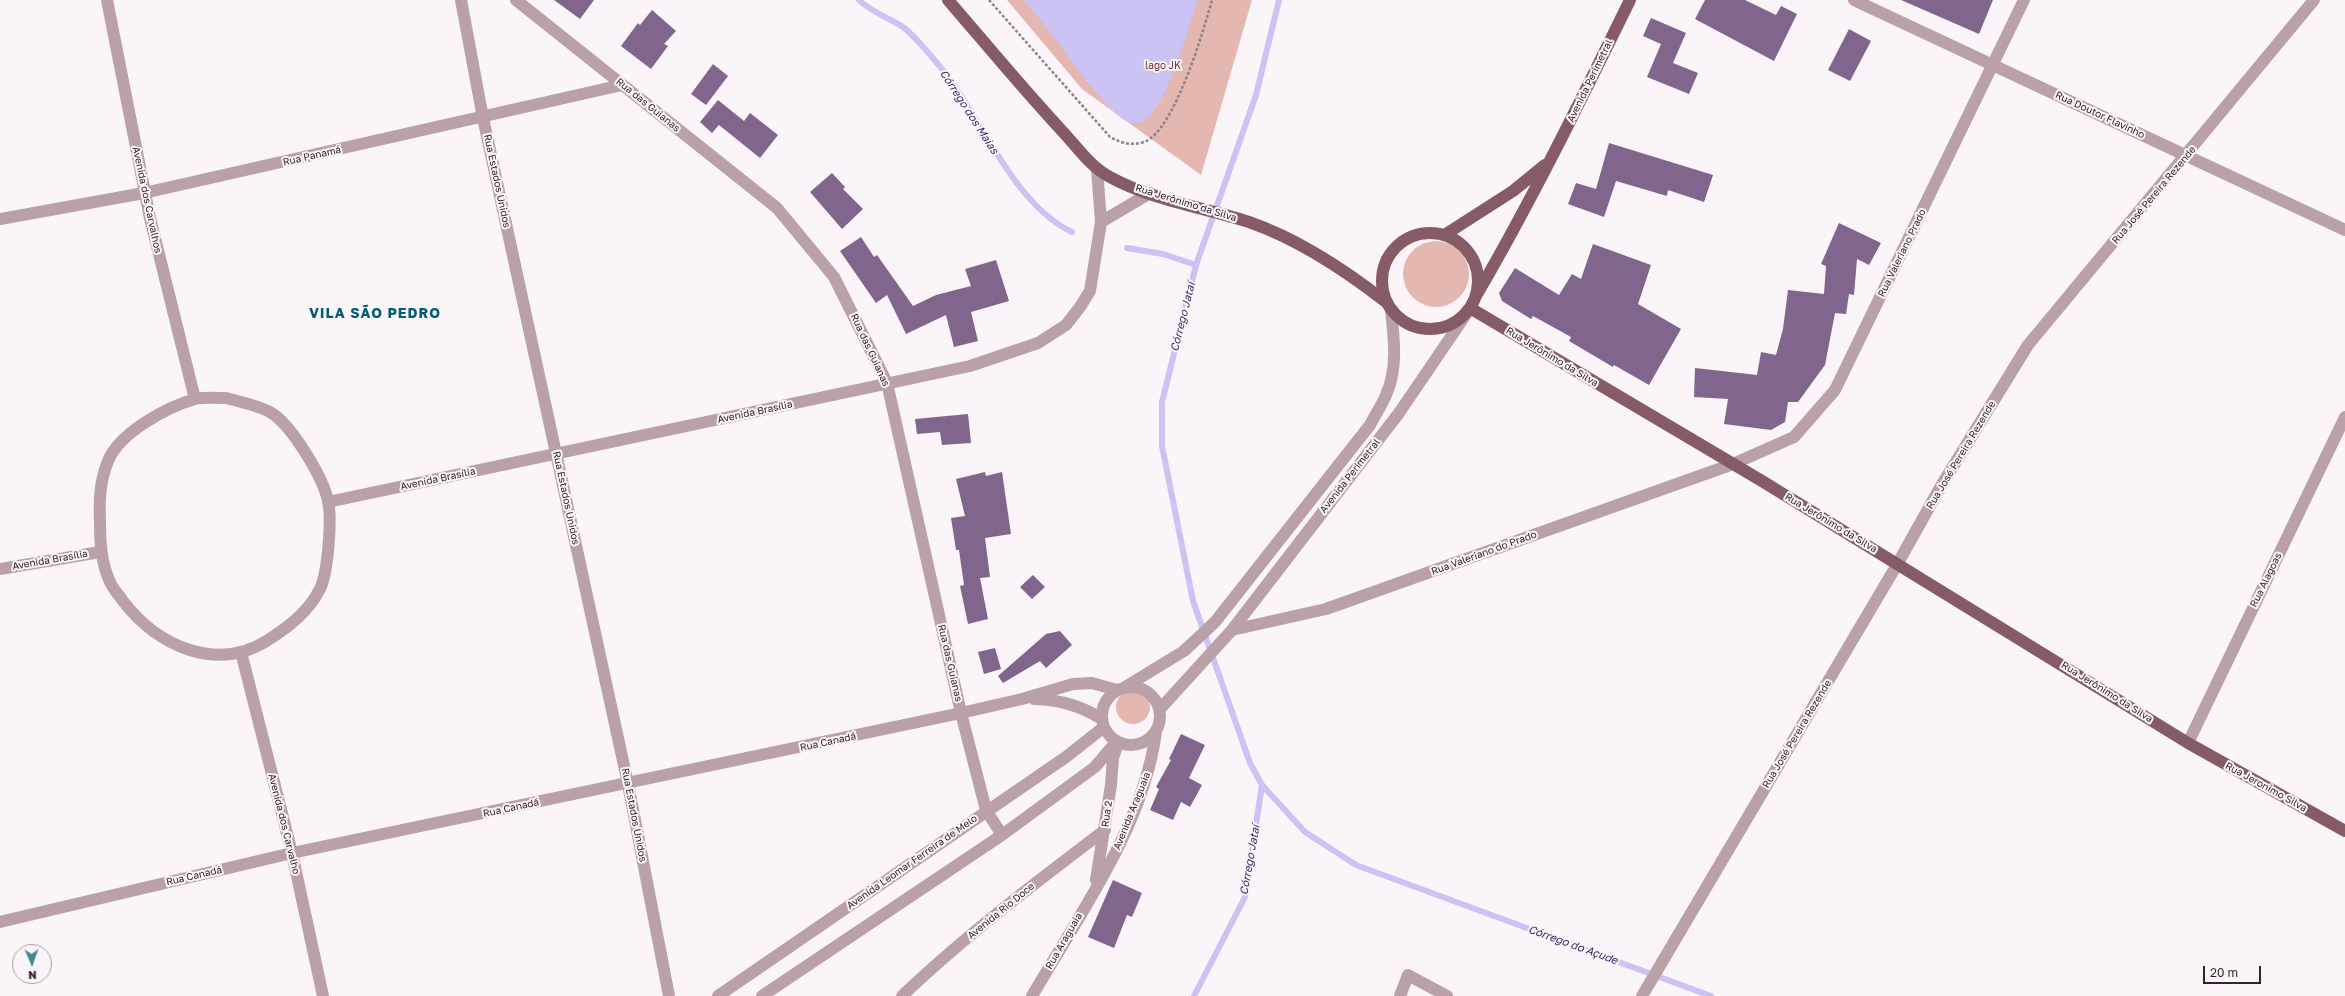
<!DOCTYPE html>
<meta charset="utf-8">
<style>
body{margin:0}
#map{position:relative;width:2345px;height:996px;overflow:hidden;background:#fbf4f8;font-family:"Golos Text",sans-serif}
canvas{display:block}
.north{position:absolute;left:12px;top:944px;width:40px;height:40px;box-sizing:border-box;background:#fbf4f8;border:1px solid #aaa1a6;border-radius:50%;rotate:178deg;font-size:11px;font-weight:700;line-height:16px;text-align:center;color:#31242c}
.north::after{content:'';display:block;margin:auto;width:14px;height:18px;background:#468699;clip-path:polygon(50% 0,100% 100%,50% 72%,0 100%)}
.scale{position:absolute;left:2203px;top:966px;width:58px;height:18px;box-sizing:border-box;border:2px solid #31242c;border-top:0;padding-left:5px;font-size:12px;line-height:14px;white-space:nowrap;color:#31242c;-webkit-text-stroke:3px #fbf4f8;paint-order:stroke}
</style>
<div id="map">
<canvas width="2345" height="996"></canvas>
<div class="north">N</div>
<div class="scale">20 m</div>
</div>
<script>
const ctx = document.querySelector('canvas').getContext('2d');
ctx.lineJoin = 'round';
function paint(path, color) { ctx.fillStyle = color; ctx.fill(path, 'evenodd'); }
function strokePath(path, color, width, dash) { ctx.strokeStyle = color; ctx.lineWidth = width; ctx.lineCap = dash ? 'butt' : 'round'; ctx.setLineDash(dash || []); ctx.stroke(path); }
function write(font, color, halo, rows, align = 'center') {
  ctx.font = font + ' "Golos Text",sans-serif'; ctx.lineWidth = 4; ctx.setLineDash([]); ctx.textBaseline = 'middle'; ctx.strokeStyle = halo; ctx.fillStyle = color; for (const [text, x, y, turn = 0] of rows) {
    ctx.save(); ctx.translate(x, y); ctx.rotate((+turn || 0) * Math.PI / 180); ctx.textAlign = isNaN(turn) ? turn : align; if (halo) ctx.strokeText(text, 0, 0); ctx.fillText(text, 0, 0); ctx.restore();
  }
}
paint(new Path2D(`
 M1007,0H1252L1201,175L1082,89Z
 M1403 274a33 33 0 1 1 66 0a33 33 0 1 1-66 0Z
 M1116 707a17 17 0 1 1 34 0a17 17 0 1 1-34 0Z`), '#e4b7b1');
paint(new Path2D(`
 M1023,0H1197C1190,24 1165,115 1140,123C1137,124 1132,123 1128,122C1107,112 1066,53 1050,32C1042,21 1032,11 1023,0Z`), '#cac3f3');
strokePath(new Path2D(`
 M859,0C872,13 888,17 903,27C915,36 932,57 942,69C982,119 1013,204 1072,232
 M1279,0L1256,95L1196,265L1162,402V446L1193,601L1250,763L1262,785L1305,832L1356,865L1711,996
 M1127,248L1163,254L1196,265
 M1194,996L1245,897L1262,785`), '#cac3f3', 6);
paint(new Path2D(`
 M554,0H594L580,19Z
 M1705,0H1745L1776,15L1781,6L1797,14L1774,61L1695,19Z
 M1901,0H1993L1979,34Z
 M652,10L676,31L664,44L668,46L651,69L621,46L638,23L640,25Z
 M1651,18L1686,33L1673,63L1698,73L1689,94L1647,77L1661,44L1643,36Z
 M1849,29L1871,41L1850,81L1828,70Z
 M713,64L728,76L706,105L691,94Z
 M718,100L744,121L750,113L778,135L760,158L719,125L712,133L700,122Z
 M1609,143L1713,175L1704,202L1668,190L1667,196L1616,181L1604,217L1568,204L1576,183L1596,189Z
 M832,173L845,187L843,189L863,209L842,229L810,192Z
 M1839,223L1881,243L1869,265L1857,259L1854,295L1849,294L1846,314L1835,313L1825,365L1798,402H1788L1785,422L1771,430L1724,424L1728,399L1694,397L1695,368L1757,375L1761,352L1776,355L1783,329L1788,290L1824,294L1826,266L1821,264Z
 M861,237L874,257L877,255L913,306L936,295L971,286L965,269L996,260L1009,301L971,312L978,341L954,347L946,315L906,334L887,295L876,303L840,251Z
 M1593,244L1651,265L1638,304L1681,329L1649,385L1614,365L1613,367L1569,341L1571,337L1533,316L1531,319L1502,301L1499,293L1515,268L1559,295L1572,274L1581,279Z
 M968,414L971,443L942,445L940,432L917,434L915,419Z
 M985,472L986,476L1002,472L1011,534L985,538L990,577L980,578L988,619L968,624L960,586L964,585L959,550H956L951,518L965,516L956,479Z
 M1033,575L1045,587L1032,599L1020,587Z
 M1060,631L1072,645L1046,668L1040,661L1003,683L998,676L1046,634Z
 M995,648L1001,669L984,674L978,652Z
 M1181,734L1205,745L1189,778L1202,785L1190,807L1181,802L1173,820L1150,810L1159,789L1156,787L1171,760L1169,759Z
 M1113,880L1142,893L1132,917L1127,915L1114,948L1088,937Z`), '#80658c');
strokePath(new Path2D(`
 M989,0L1110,137C1121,143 1131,146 1144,142C1174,132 1204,29 1212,0`), '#8d8389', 2.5, [3, 2]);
strokePath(new Path2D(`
 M107,0L150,218L195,399
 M461,0L483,118L628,784L669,996
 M516,0L777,208L834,277L887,383L961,713L986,810L1002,835
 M1854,0L2345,230
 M0,219L144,193L622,85
 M1101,222L1150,193
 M226,398C240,402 257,405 270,412C291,424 323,477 328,501C332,520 328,572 320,589C308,612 290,626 268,640C217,673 157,646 123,601C119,595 113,589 110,582C101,562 100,543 100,521C99,499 100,481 108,461C119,433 167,407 195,399C204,397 216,398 226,398Z
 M328,502L970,366L1038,343L1066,325L1080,307L1090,291L1101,222L1097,169
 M0,569L100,552
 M1232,630L1326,609L1733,464L1794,437L1835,390L2024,0
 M241,652L292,853L323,996
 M1102 716a29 29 0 1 1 58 0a29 29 0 1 1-58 0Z
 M1125,687L1184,651L1215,622L1370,425C1375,415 1382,405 1386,395C1398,369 1394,338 1391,310
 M1034,699C1060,700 1079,705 1102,719
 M1160,709L1232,630L1399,413L1467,313
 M2188,743L2345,417
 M1096,880L1111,785L1113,758L1117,746
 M0,922L292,853L961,713L1022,699L1073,684L1092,683L1117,690
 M718,996L1066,757L1104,727
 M762,996L1002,835L1095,767L1117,741
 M902,996C965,936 1035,883 1105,830
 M1032,996C1078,917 1145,824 1156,731
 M1400,996L1408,975L1447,996
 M1642,996L1898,563L1941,486L2028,345L2314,0`), '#baa1a7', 12);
strokePath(new Path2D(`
 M948,0C986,44 1023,89 1063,132C1077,147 1090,166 1108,176C1151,200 1202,207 1249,222C1298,239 1345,270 1386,302
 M1382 281a48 48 0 1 1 96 0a48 48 0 1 1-96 0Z
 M1446,234L1513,191L1545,165
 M1476,296C1532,200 1581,100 1630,0
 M1470,308L1762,481L2188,743L2345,831`), '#855b66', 12);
write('10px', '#74302b', '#fbf4f8', [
 ["lago JK",1163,66]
]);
write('10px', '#31242c', '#fbf4f8', [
 ["Avenida Perimetral",1590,81,-64],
 ["Rua das Guianas",648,105,39],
 ["Rua Doutor Flavinho",2100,115,25],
 ["Rua Panamá",312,156,-13],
 ["Rua Estados Unidos",497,181,78],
 ["Rua José Pereira Rezende",2154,195,-50],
 ["Avenida dos Carvalhos",147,200,78],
 ["Rua Jerônimo da Silva",1186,203,17],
 ["Rua Valeriano Prado",1902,253,-64],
 ["Rua das Guianas",870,350,65],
 ["Rua Jerônimo da Silva",1552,357,31],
 ["Avenida Brasília",755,412,-12],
 ["Rua José Pereira Rezende",1961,455,-59],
 ["Avenida Perimetral",1350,476,-52],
 ["Avenida Brasília",438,479,-12],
 ["Rua Estados Unidos",566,498,78],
 ["Rua Jerônimo da Silva",1831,523,31],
 ["Rua Valeriano do Prado",1484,553,-20],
 ["Avenida Brasília",50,560,-10],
 ["Rua Alagoas",2266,580,-64],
 ["Rua das Guianas",950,663,77],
 ["Rua Jerônimo da Silva",2107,692,32],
 ["Rua José Pereira Rezende",1797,734,-59],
 ["Rua Canadá",828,742,-12],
 ["Rua Jeronimo Silva",2266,787,29],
 ["Rua Canadá",511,808,-12],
 ["Avenida Araguaia",1132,811,-68],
 ["Rua 2",1107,814,-82],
 ["Rua Estados Unidos",634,815,79],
 ["Avenida dos Carvalho",284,824,76],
 ["Avenida Leomar Ferreira de Melo",912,862,-35],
 ["Rua Canadá",194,876,-13],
 ["Avenida Rio Doce",1001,911,-39],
 ["Rua Araguaia",1064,941,-60]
]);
write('italic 11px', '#392c65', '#fbf4f8', [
 ["Córrego dos Maias",969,112,57],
 ["Córrego Jataí",1183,317,-76],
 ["Córrego Jataí",1250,860,-80],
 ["Córrego do Açude",1573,945,20]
]);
ctx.letterSpacing = '1px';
write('bold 14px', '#025d72', '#fbf4f8', [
 ["VILA SÃO PEDRO",375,314]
]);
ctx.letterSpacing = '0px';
</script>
